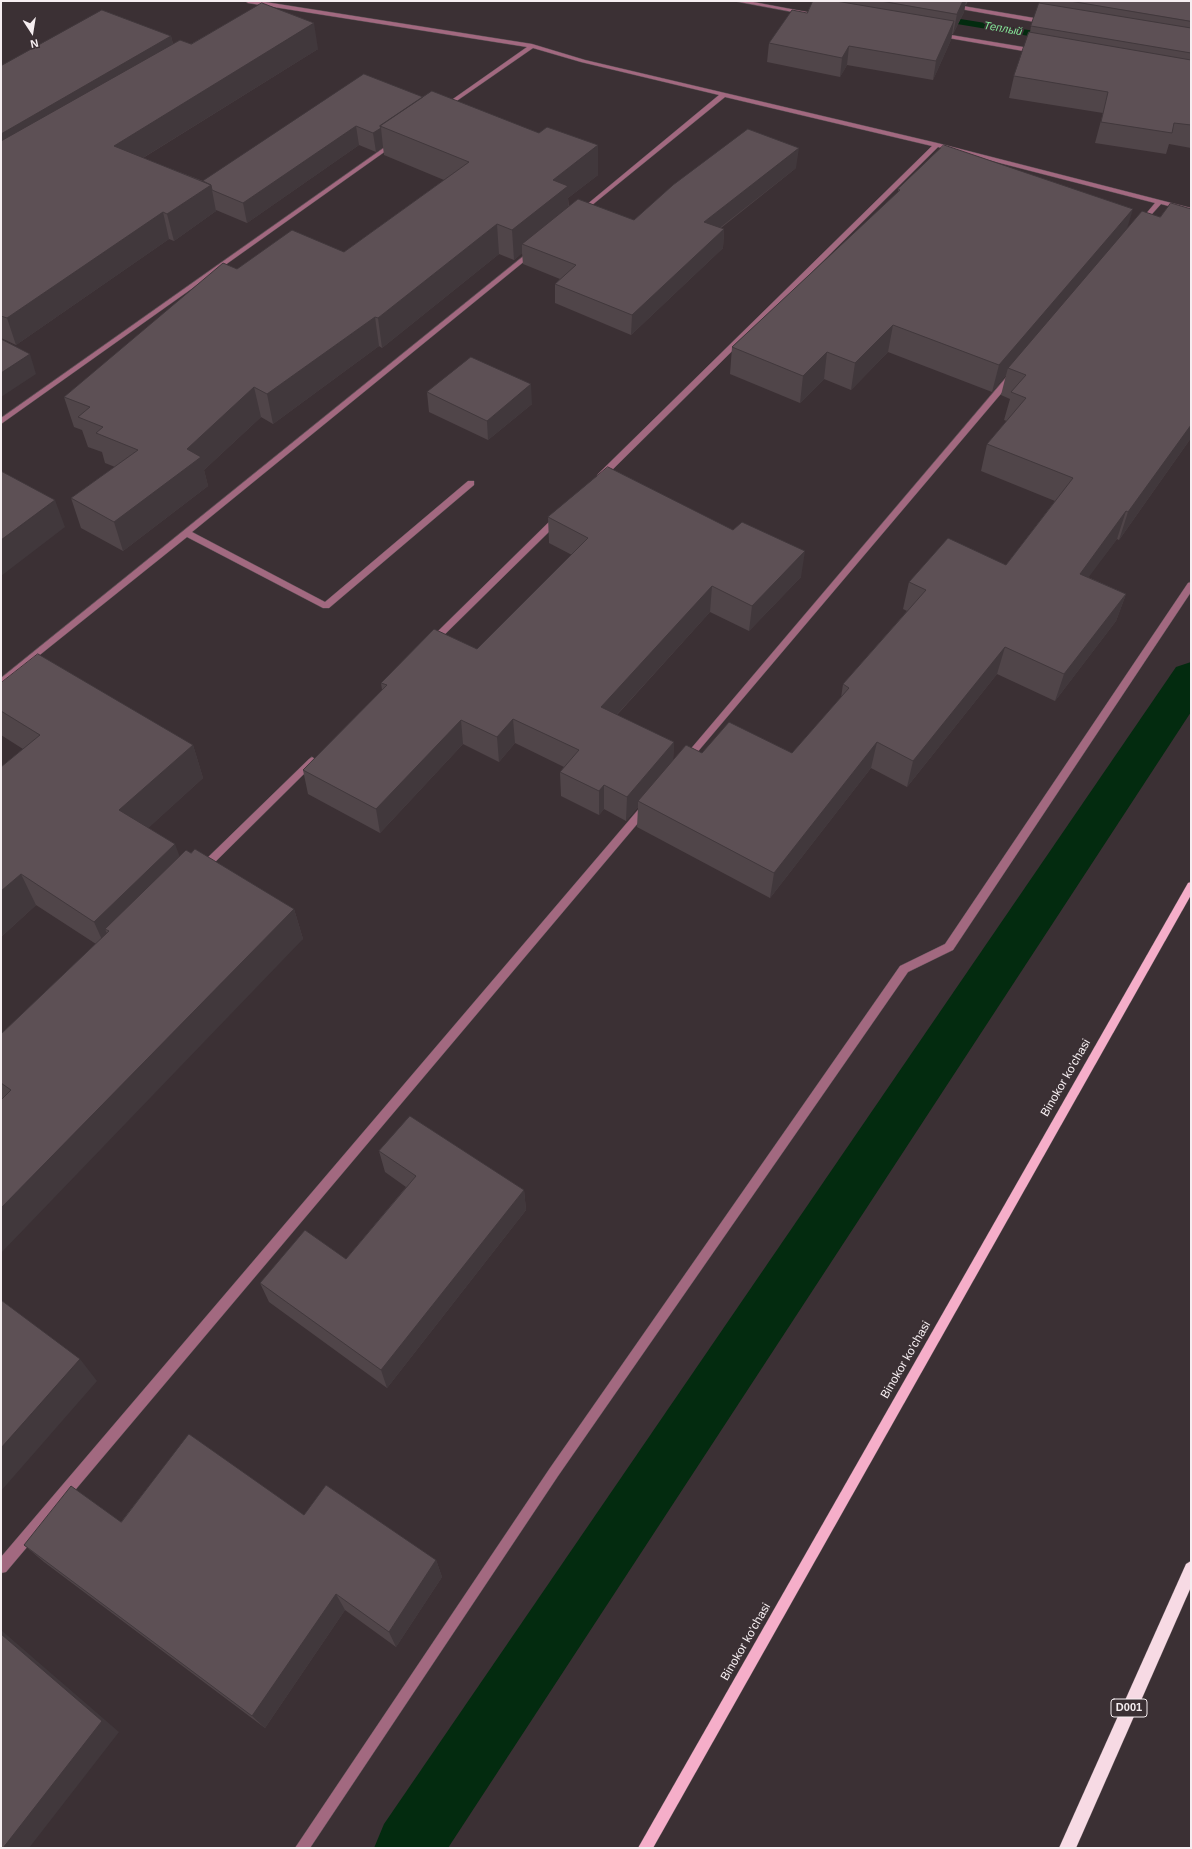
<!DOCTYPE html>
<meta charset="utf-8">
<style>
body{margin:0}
#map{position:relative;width:1192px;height:1849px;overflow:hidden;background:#3b3034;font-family:Arial,sans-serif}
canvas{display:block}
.frame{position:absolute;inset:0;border:2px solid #f6eef1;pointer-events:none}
.north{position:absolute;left:12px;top:12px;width:40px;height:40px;-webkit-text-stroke:3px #3b3034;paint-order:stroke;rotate:168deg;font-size:11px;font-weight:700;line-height:16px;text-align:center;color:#f6eef1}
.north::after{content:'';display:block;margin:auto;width:14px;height:18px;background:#f6eef1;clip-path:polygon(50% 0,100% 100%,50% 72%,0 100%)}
</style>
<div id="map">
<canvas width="1192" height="1849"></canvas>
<div class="frame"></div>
<div class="north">N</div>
</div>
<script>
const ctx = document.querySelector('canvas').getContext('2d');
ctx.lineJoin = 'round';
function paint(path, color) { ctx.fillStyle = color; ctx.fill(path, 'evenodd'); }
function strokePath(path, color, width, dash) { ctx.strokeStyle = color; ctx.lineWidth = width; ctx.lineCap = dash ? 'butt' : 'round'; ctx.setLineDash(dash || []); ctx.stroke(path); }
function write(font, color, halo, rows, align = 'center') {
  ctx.font = font + ' Arial,sans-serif'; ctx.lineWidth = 4; ctx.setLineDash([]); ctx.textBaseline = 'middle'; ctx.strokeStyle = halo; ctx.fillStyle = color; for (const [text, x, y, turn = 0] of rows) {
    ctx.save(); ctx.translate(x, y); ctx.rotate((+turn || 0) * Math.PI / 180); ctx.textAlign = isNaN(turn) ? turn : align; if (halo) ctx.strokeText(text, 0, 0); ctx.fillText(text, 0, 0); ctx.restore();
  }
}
paint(new Path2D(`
 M942,16L1047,33L1051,36L1047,39L939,21L938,19Z`), '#032b0f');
paint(new Path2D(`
 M1191,662V712L448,1848H374L384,1824L1176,667Z`), '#032b0f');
const minor = new Path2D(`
 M245,1H259L532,44L585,60L937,143L1191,208V212L1161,204L1143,224H1139V222L1155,203L938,147L604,478L601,479L597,476L598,474L932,146L725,97L581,214L578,212L579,211L719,95L581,62L533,48L445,109L442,107L443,106L527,47L248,3Z
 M734,1H748L823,15L820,17Z
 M951,4L1046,20L1049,22L1046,24L949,7V5Z
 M939,33L1035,49L1038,51L1035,53L937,36V34Z
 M392,142L397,143L1,424V418Z
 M531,250L537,251L192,532L325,602L468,481H474V485L329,608H323L187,537L1,686V678Z
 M1009,374H1012L1016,376L689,762H683L681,760L683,758Z
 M558,515L562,518L561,520L436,643H430L429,641L430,639L555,516Z
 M1191,582V592L953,950L908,972L558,1476L310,1848H295L550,1468L900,966L945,944L1188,583Z
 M312,757L315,759L317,761L315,763L205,872H199L197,869L199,866L309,759Z
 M646,803L651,807L649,810L6,1572L1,1573V1557L643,804Z`);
const major = new Path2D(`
 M1191,882V895L653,1848H638L1188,883Z`);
const highway = new Path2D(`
 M1191,1561V1587L1076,1848H1059L1186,1564Z`);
strokePath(minor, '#594e52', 1);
strokePath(major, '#594e52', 1);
strokePath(highway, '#594e52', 1);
paint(minor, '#a26980');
paint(major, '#f5aec9');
paint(highway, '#f7dae4');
paint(new Path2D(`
 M813,1H968L966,5H965L964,12L953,34H952L951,40L933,80L847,65L840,77L767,62L769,43L807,13Z
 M1035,1H1191V148L1169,144L1166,154L1095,143L1103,113L1009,98L1014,76L1030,32L1031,26L1039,3L1040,2Z
 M171,36L173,44L318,49L143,158L203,181L364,74L598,175L568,198L569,207L634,220L796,168L721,228L724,229L723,248L631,335L555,303V284L560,279L523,264L522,253L514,260L499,254L382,348L379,346L273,424L261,417L204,470L208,486L123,551L81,528L71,498L115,467L105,463L102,452L88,447L82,430L74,427L64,397L237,269L344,252L444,180L384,155L383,147L376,152L359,145L247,223L216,210V211L174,241L169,239L16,345L1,338V66Z
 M898,189L1128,228L1160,217L1191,209V438L1119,540L1117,539L1088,577L1126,594L1116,621L1055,701L997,674L907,787L871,768L770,898L637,827L638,807L626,821L604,809L599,815L561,796L560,772L564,767L515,743L499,762L463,744L380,833L308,794L303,770L382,690L381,683L477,649L572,555L549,543L548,517L801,577L749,631L710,612L617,715L674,742L673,760L702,753H792L841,698L843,684L907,611L903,609L909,582L1006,565L1055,501L981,471L987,444L1007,421L1004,420L1010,399L1001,395L1006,375L992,392L888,352L851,390L824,379L800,403L730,374L732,347L898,192Z
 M427,392L532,404L488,440L429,412Z
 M1,683L193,745L203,778L148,828L180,857L294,909L303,939L2,1099H1V1034L96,944L36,905L1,937V767L23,749L1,735Z
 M379,1151L524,1190L526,1210L387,1388L269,1302L260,1283L346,1259L406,1187L385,1172Z
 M304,1515L436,1560L442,1577L396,1647L345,1610L265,1728L44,1562L24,1545Z`), '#504549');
paint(new Path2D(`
 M963,1H966L964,12L953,34L957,14Z
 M954,21L951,40L933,80L936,61Z
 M314,23L318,49L120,172L114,146Z
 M171,36L177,62L1,165V134Z
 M849,46L847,65L840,77L842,58Z
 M356,126L359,145L247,223L243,203Z
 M381,128L383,147L376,152L373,133Z
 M598,145V175L568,198L569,215L522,244V253L514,260L512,230L553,180Z
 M799,148L796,168L703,241L704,222Z
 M211,185L216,211L174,241L167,214Z
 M1133,209L1125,235L1008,368L1006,375L992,392L999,365Z
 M163,212L169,239L16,345L7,318Z
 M497,224L499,254L382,348L378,318Z
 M724,229L723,248L631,335L632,315Z
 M375,317L379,346L273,424L267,394Z
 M893,325L888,352L851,390L855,363Z
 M827,352L824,379L800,403L803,376Z
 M30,354L36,374L1,397V373Z
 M531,384L532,404L488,440L487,421Z
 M254,387L261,417L204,470L208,486L123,551L114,522L187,449Z
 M1191,425V438L1119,540L1128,512Z
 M55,500L65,527L1,576V540Z
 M1126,511L1117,539L1071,601L1080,574Z
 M805,551L801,577L749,631L752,606Z
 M712,586L710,612L601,732V707Z
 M1126,594L1116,621L1055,701L1064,674Z
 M1005,647L997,674L907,787L913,761Z
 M513,719L515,743L499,762L497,737Z
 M461,720L463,744L380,833L376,809Z
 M674,742L673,766L638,801V807L626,821L627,797Z
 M877,742L871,768L770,898L774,873Z
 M193,745L203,778L132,843L119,810Z
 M604,785V809L599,815V791Z
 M175,844L187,876L105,929L113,947L108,953L94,922Z
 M21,874L36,905L1,937V891Z
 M294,909L303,939L1,1253V1208Z
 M524,1190L526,1210L387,1388L381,1370Z
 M80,1359L97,1381L1,1491V1448Z
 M436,1560L442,1577L396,1647L389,1632Z
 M336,1594L345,1610L265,1728L252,1716Z
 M1,1630L119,1732L29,1848H3Z`), '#41383c');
const building = new Path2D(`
 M813,1H836L954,21L936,61L849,46L842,58L769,43L792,10L807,13Z
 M881,1H963L957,14Z
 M1070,1H1191V21Z
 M262,3L314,23L114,146L211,185L167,214L163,212L7,318L1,316V141L180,40L191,44Z
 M1039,3L1191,28V53L1031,26Z
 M102,10L171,36L1,134V66Z
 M1029,32L1191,60V125L1174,123L1172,133L1101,122L1108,92L1014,76Z
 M364,74L423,97L380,126L381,128L373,133L356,126L243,203L212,190L211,185L203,181Z
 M432,91L539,133L547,127L598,145L553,180L568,186L512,230L497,224L378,318L375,317L267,394L254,387L187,449L201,457L114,522L71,498L138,450L96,433L103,427L78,417L90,407L64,397L223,263L237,269L292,230L344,252L469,162L380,126Z
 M748,129L799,148L704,222L724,229L632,315L555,284L576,265L522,244L578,199L634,220L673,185Z
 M944,145L1133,209L999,365L893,325L855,363L827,352L803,376L732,347L900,190L898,189Z
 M1171,203L1191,209V425L1128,512L1126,511L1080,574L1126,594L1064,674L1005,647L913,761L877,742L774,873L638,801L686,745L702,753L729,722L792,753L849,688L843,684L926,590L909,582L948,538L1006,565L1073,478L987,444L1026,398L1011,392L1026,375L1008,368L1142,211L1160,217Z
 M1,339L30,354L1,373Z
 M471,357L531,384L487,421L427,392Z
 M608,467L733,530L742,522L805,551L752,606L712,586L601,707L674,742L627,797L604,785L599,791L560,772L579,750L513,719L497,737L461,720L376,809L303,770L387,685L381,683L434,629L477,649L588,538L548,517Z
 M1,471L55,500L1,540Z
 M38,654L193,745L119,810L175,844L94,922L21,874L1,891V767L40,735L1,711V683Z
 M195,849L294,909L1,1208V1100L11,1090L1,1083V1034L109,931L105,929L186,850L191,853Z
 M410,1116L524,1190L381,1370L260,1283L305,1230L346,1259L416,1176L379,1151Z
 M1,1300L80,1359L1,1448Z
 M189,1434L304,1515L326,1485L436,1560L389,1632L336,1594L252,1716L24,1545L71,1486L121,1522Z
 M1,1634L102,1721L3,1848H1Z`);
paint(building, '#5d5055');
strokePath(building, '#41383c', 1);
write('italic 11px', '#85e799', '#3b3034', [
 ["Теплый",1003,29,10]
]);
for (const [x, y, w] of [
 [1129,1708,36]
]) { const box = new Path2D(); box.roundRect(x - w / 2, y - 9, w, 18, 3); ctx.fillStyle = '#3b3034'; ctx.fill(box); strokePath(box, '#f6eef1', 1); }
write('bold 11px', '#f6eef1', null, [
 ["D001",1129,1708]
]);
write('12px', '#f6eef1', '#3b3034', [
 ["Binokor ko'chasi",1066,1078,-60],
 ["Binokor ko'chasi",906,1360,-60],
 ["Binokor ko'chasi",746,1642,-60]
]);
</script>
